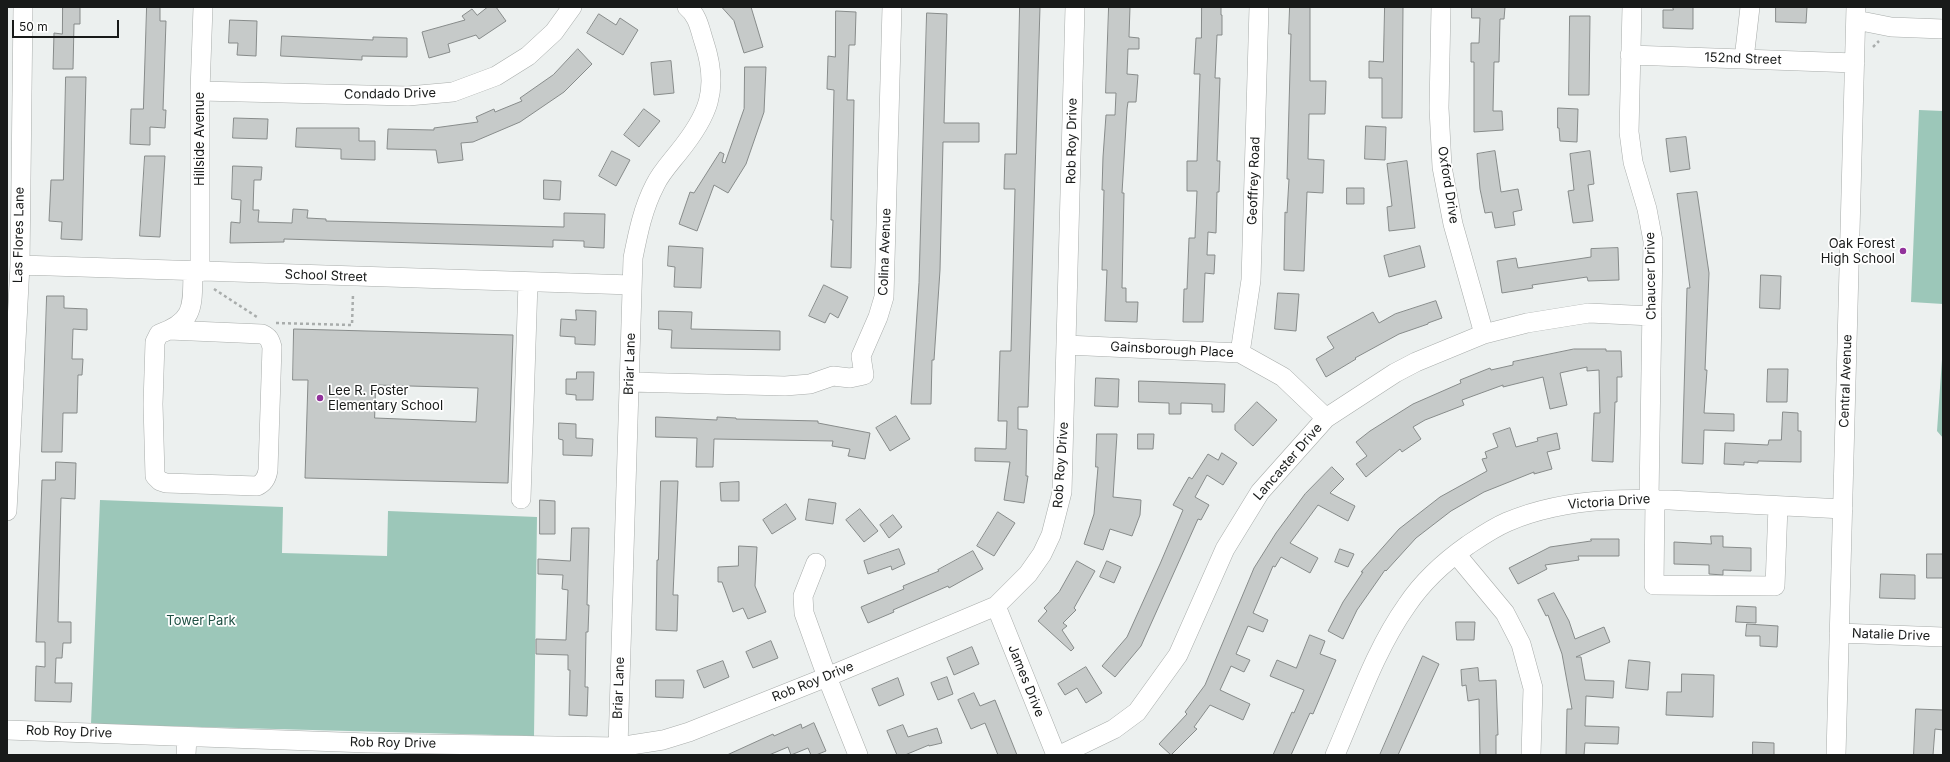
<!DOCTYPE html>
<style>
body{margin:0}
#map{position:relative;width:1950px;height:762px;overflow:hidden;background:#ecf0ef;font-family:Inter,sans-serif}
canvas{display:block}
.frame{position:absolute;inset:0;border:8px solid #181a19;pointer-events:none}
.scale{position:absolute;left:12px;top:20px;width:107px;height:18px;box-sizing:border-box;border:2px solid #181a19;border-top:0;padding-left:5px;font-size:12px;line-height:14px;white-space:nowrap;color:#181a19;-webkit-text-stroke:3px #fff;paint-order:stroke}
</style>
<div id="map">
<canvas width="1950" height="762"></canvas>
<div class="frame"></div>
<div class="scale">50 m</div>
</div>
<script>
const ctx = document.querySelector('canvas').getContext('2d');
ctx.lineJoin = 'round';
function paint(path, color) { ctx.fillStyle = color; ctx.fill(path, 'evenodd'); }
function strokePath(path, color, width, dash) { ctx.strokeStyle = color; ctx.lineWidth = width; ctx.lineCap = dash ? 'butt' : 'round'; ctx.setLineDash(dash || []); ctx.stroke(path); }
function write(font, color, halo, rows, align = 'center') {
  ctx.font = font + ' Inter,sans-serif'; ctx.lineWidth = 3.5; ctx.setLineDash([]); ctx.textBaseline = 'middle'; ctx.strokeStyle = halo; ctx.fillStyle = color; for (const [text, x, y, turn = 0] of rows) {
    ctx.save(); ctx.translate(x, y); ctx.rotate((+turn || 0) * Math.PI / 180); ctx.textAlign = isNaN(turn) ? turn : align; if (halo) ctx.strokeText(text, 0, 0); ctx.fillText(text, 0, 0); ctx.restore();
  }
}
paint(new Path2D(`
 M1919,110L1943,111V304L1911,302Z
 M1943,345V438L1937,431Z
 M100,500L283,507L282,553L387,556L388,511L537,517L534,736L91,724Z`), '#9cc7b9');
const building = new Path2D(`
 M63,7H80V24H74L73,69H53L54,33L62,34Z
 M147,7H160V21H166L163,110H166L165,128L150,127V145L130,144L131,109H143Z
 M488,7H496L506,21L479,39L476,35L448,44L450,52L429,58L422,32L465,20L462,16L472,9L477,15Z
 M722,7H751L763,47L744,53L734,21Z
 M1020,7H1040L1028,407H1018V429L1027,430L1026,476H1028L1024,503L1004,500L1010,462L975,461V448L1006,449L1007,421H998L1000,351H1011L1015,189H1004L1005,154H1016Z
 M1109,7H1130L1129,37L1139,38V49H1128L1127,74L1138,75L1136,102H1128L1127,109L1122,193H1124L1122,288H1126V302H1138L1137,322L1105,321L1107,270H1102L1104,190H1102L1103,157L1106,115H1115L1116,93H1106Z
 M1202,7H1221V15H1222V35H1217L1215,78H1220L1217,161H1220L1219,192H1217L1216,233L1208,232L1207,255H1215L1214,274L1205,273L1203,322H1183L1184,289H1187L1189,238H1195L1197,191H1187V161H1197L1200,74H1194L1196,38H1201Z
 M1290,7H1310V81H1326L1325,114H1309L1308,159L1324,160L1323,193L1307,192L1304,271L1284,270L1285,212L1287,213L1289,179H1287L1291,34H1289Z
 M1385,7H1403L1402,118H1382V78H1369V61L1383,62Z
 M1472,7H1505L1504,19H1500L1499,62H1494L1493,111H1502L1503,130L1474,132V62H1471V43H1479L1480,18H1472Z
 M1673,7H1693V29L1663,28V10H1673Z
 M1776,7H1807L1806,23L1776,22Z
 M836,11L856,12L855,45H849L847,100H854L851,268L831,267L833,220H831L834,90L827,89L828,56L835,57Z
 M927,13L947,14L944,123H979V142H943L940,270L934,360H932L931,404H911L919,283Z
 M599,14L616,25L620,18L638,30L623,55L587,33Z
 M1570,16H1590L1589,95H1569Z
 M230,20L257,21L256,56L237,55L238,43H229Z
 M282,36L373,40V37L407,38V57L362,56V60L281,56Z
 M578,49L592,64L564,92L520,122L473,142L461,143L463,160L438,163L436,150L387,149L388,129L434,130V128L478,122L476,117L494,109L495,112L522,101L520,98L553,75Z
 M671,61L674,93L654,95L651,63Z
 M745,67H766L764,112L746,164L728,193L714,185L697,231L679,224L690,192L694,193L720,152L724,154L722,162L725,163L744,109Z
 M66,77H86L82,240L61,239L62,222L49,221L51,180H63Z
 M1558,108L1578,109L1577,142L1560,141L1559,128H1558Z
 M644,109L660,121L639,147L624,135Z
 M234,118L268,119L267,139L233,138Z
 M1366,126L1386,127L1385,160L1365,159Z
 M297,128H359V141H375V160L341,159V149L296,147Z
 M1686,137L1690,169L1670,172L1666,139Z
 M612,151L630,160L616,186L599,176Z
 M1495,151L1501,192L1518,189L1522,210L1513,212L1515,225L1495,228L1492,212L1485,213L1480,189L1477,154Z
 M1590,151L1594,184L1588,185L1593,221L1573,223L1568,191L1574,190L1570,154Z
 M145,156H165L160,237L140,236Z
 M1407,161L1415,228L1389,231L1387,207L1392,206L1387,164Z
 M233,166L262,167L261,180H254L253,210H259L258,222L292,223L293,209L308,210L307,218L326,219V221L564,227V213L605,214L604,248L584,247V241L553,240V247L284,239V242L230,243L231,222L240,223L241,200L232,199Z
 M544,180L561,181L560,200L544,199Z
 M1347,188H1364V204H1347Z
 M1697,192L1709,273L1705,370H1707L1704,413L1734,414V431L1704,430L1703,464L1682,463L1687,288H1690L1677,194Z
 M669,246L703,248L701,288L674,287L675,267L668,266Z
 M1420,246L1425,267L1389,277L1384,256Z
 M1618,248L1619,280L1588,281L1587,277L1532,285L1533,288L1502,293L1497,261L1516,258L1518,268L1591,257V249Z
 M1761,275L1781,276L1780,309L1760,308Z
 M824,285L848,297L838,318L830,313L825,323L809,316Z
 M1278,293L1299,294L1296,331L1275,329Z
 M47,296H64V308L87,309V330L73,329L72,359H83L82,375H78L77,413H63L62,452H42Z
 M1436,301L1442,318L1428,323V324L1399,334L1355,358L1356,359L1326,377L1316,359L1334,348L1327,337L1373,312L1379,323L1395,314Z
 M576,310L596,311L595,345L575,344V337L560,336L561,319L576,320Z
 M659,311L692,312L691,329L780,331V350L671,348L672,330L659,329Z
 M294,329L513,335L508,483L305,478L308,380H293ZM376,385L478,388L476,422L375,418Z
 M1574,349H1606V351H1621L1622,377H1617V402H1615L1613,462L1592,461L1594,413H1600L1599,370L1587,371V367L1560,373L1567,405L1550,409L1543,377L1503,387V385L1462,400L1464,405L1425,420L1413,427L1421,439L1402,452L1400,449L1366,477L1356,464L1367,456L1356,442L1370,431L1413,404L1461,383L1460,380L1490,368L1491,370L1513,365V362Z
 M1768,369H1788L1787,402H1767Z
 M577,372H594L593,400H576V395L566,394V379H576Z
 M1096,378L1119,379L1118,407L1095,406Z
 M1139,381L1225,384L1224,412H1212V404L1181,403V414H1169V403L1139,402Z
 M1257,402L1277,420L1253,446L1235,430V425Z
 M1783,412L1798,413V431H1801V462L1758,461V463L1744,462V465L1724,464L1725,443L1768,445L1769,440H1781Z
 M896,416L910,439L890,451L876,428Z
 M656,417L717,420V417L736,418V419L818,421V423L870,433L865,459L848,456L850,449L832,446L833,441L714,439L713,467H696L697,438L656,437Z
 M559,423L576,424V438L593,439L592,456L563,455V440L559,439Z
 M1510,428L1516,447L1538,441L1537,438L1557,433L1560,449L1547,452L1552,469L1534,474V472L1484,492L1451,511L1416,538L1386,571L1385,570L1357,610L1343,639L1328,631L1343,602L1363,572H1361L1399,529L1440,497L1487,471L1482,459L1487,458L1485,452L1498,447L1493,434Z
 M1097,434H1117L1113,497L1141,500L1140,515L1132,536L1110,529L1103,550L1084,544L1094,514L1098,467H1096Z
 M1138,434H1154L1153,449H1138Z
 M1222,453L1237,463L1223,485L1207,475L1195,497L1209,505L1201,520L1198,519L1141,646L1115,677L1102,666L1127,637L1160,564L1183,510L1173,505L1189,477L1192,479L1208,454L1218,460Z
 M56,462L76,463L75,499L61,498L58,622H71V643H63L62,658H56L55,683H72L71,702L35,701L36,666L45,667V642H36L42,480H55Z
 M1332,467L1344,479L1330,493L1355,506L1348,521L1318,505L1290,543L1318,558L1310,573L1281,557L1275,567L1273,566L1253,613L1268,620L1263,632L1248,626L1236,654L1250,660L1244,672L1231,666L1220,690L1250,704L1243,720L1210,705L1194,727L1197,729L1171,755L1159,744L1187,714L1185,712L1205,685L1254,568L1276,533L1305,494Z
 M661,481H678L673,595H678L677,631L656,630L657,560H658Z
 M739,482V501H721L720,483Z
 M809,499L836,503L833,524L806,520Z
 M540,500L555,501V534H540Z
 M786,504L796,519L772,534L763,520Z
 M860,509L878,531L864,542L846,520Z
 M998,512L1015,523L994,556L977,546Z
 M893,515L902,527L889,538L880,525Z
 M572,528H589L587,605H589L588,632H586L585,687H588L587,716L569,715L570,670H568V655L536,654V639L566,640L568,590L562,589L563,575L538,574V559L570,561Z
 M1711,536H1723V547L1751,548V571L1723,570V575L1709,574V565L1674,564V542L1711,544Z
 M1591,539H1619V556H1578L1579,560L1545,565L1547,569L1518,584L1509,568L1550,547L1591,541Z
 M739,546L757,547L755,586L766,612L748,619L743,608L733,612L722,582H718V567L738,566Z
 M899,549L905,564L892,570L891,566L868,574L864,561Z
 M1340,549L1354,554L1348,567L1335,562Z
 M973,551L983,569L949,588L948,586L893,610L894,612L868,623L861,607L904,589L903,586L939,571L938,570Z
 M1927,554H1943V578H1927Z
 M1077,561L1095,571L1074,608L1076,610L1063,623L1067,626L1062,630L1074,648L1071,651L1038,621L1047,611L1044,608L1059,592Z
 M1107,561L1121,567L1114,583L1100,577Z
 M1881,574L1915,575V599L1880,598Z
 M1554,593L1569,621L1575,639L1604,627L1610,642L1576,657H1581L1585,680L1614,681L1613,698L1586,696L1585,726L1619,727L1618,744L1585,743L1584,755H1566L1567,709H1572L1562,654L1548,615L1546,616L1538,600Z
 M1737,606L1756,607V623L1736,622Z
 M1456,622H1475L1474,640H1457Z
 M1747,624L1778,626L1777,647L1760,646V636H1746Z
 M1310,635L1325,641L1320,654L1336,660L1313,714L1310,713L1291,755H1273L1292,712L1294,713L1304,690L1270,676L1277,660L1296,668Z
 M771,641L778,658L753,668L746,652Z
 M972,647L979,664L954,675L947,658Z
 M1423,656L1439,664L1398,755H1380Z
 M1629,660L1650,662L1648,690L1626,688Z
 M723,661L729,677L704,688L697,671Z
 M1086,667L1102,693L1086,703L1077,688L1065,695L1058,684Z
 M1478,668L1479,681L1496,680L1498,735H1496V755H1480L1479,699L1468,701L1466,685L1462,686L1461,670Z
 M1682,674L1714,675L1713,717L1666,715L1667,692H1681Z
 M947,677L953,694L938,700L931,683Z
 M898,678L904,695L879,706L872,689Z
 M656,680H684L683,698L656,697Z
 M974,693L980,706L995,700L1017,755H998L985,723L971,729L958,700Z
 M1916,709L1943,710V730L1935,729L1933,755H1914Z
 M814,723L826,751L816,755H811L808,748L791,755L788,747L769,755H727L773,734L774,736L801,724L802,728Z
 M903,725L908,737L937,728L942,743L929,746V745L905,755H897L887,731Z
 M1753,742L1774,743V755H1753Z`);
paint(building, '#c6cac9');
strokePath(building, '#878b8a', 1);
const minor = new Path2D(`
 M1441,7L1439,108L1442,167L1453,224L1484,334
 M1632,7L1629,132L1633,162L1647,209L1653,241L1649,499
 M1856,20L1891,27L1943,29
 M1630,55L1855,63
 M1744,59L1750,7
 M200,91L408,96L453,92L496,76L528,56L554,32L572,7
 M20,265L632,285
 M200,272V91L203,7
 M169,330L262,334C269,337 270,340 272,347L268,470C267,477 264,483 257,486L166,483L160,481L155,476L153,404L155,342L159,334C196,321 192,305 193,271
 M1066,345L1240,353L1283,377L1326,418
 M1240,353L1251,280L1259,7
 M629,382L785,386L810,384L833,376L850,378L864,375L861,356L878,317L884,297L892,7
 M521,499L528,282
 M1655,499L1654,585L1775,586L1778,506
 M7,511L20,265L23,7
 M1456,554L1505,613L1521,644L1533,688L1531,755
 M816,563L803,596L804,613L827,677L858,755
 M996,606L1056,755
 M1839,633L1943,637
 M7,730L368,743L618,747L663,740L689,732L827,677L996,606L1028,574L1042,554L1051,535L1062,492L1075,7
 M618,747L633,258C638,233 643,208 655,185C660,174 670,163 678,153C708,116 720,90 704,42C700,30 698,15 687,7
 M186,755L187,737
 M1060,755L1114,729L1137,712L1178,655L1225,549L1260,492L1326,418L1395,373L1416,362L1484,334L1527,323L1589,313L1652,316
 M1335,755C1357,705 1375,650 1407,605C1423,581 1444,562 1468,545C1480,537 1493,528 1507,522C1570,495 1641,498 1708,502C1753,504 1798,507 1843,509
 M1836,755L1856,7`);
strokePath(minor, '#a8acaa', 20);
strokePath(new Path2D(`
 M1873,47L1879,41
 M214,289L257,317
 M276,323L352,325L353,294`), '#a9adac', 2.5, [3, 3]);
strokePath(minor, '#fff', 19);
for (const [x, y, r, color] of [
 [1903,251,4,"#92329b"],
 [320,398,4,"#92329b"]
]) { const dot = new Path2D(); dot.arc(x, y, r, 0, 2 * Math.PI); ctx.fillStyle = color; ctx.fill(dot); strokePath(dot, '#fff', 1.5); }
write('13px', '#181a19', '#fff', [
 ["152nd Street",1743,59,2],
 ["Condado Drive",390,94,-1],
 ["Hillside Avenue",200,139,-90],
 ["Rob Roy Drive",1072,141,-89],
 ["Geoffrey Road",1254,181,-88],
 ["Oxford Drive",1448,185,81],
 ["Las Flores Lane",19,235,-89],
 ["Colina Avenue",885,252,-88],
 ["School Street",326,276,2],
 ["Chaucer Drive",1651,276,-91],
 ["Gainsborough Place",1172,350,3],
 ["Briar Lane",630,364,-88],
 ["Central Avenue",1846,381,-88],
 ["Lancaster Drive",1288,462,-49],
 ["Rob Roy Drive",1061,465,-86],
 ["Victoria Drive",1609,502,-4],
 ["Natalie Drive",1891,635,2],
 ["James Drive",1026,681,68],
 ["Rob Roy Drive",813,682,-22],
 ["Briar Lane",619,688,-88],
 ["Rob Roy Drive",69,732,2],
 ["Rob Roy Drive",393,743,1]
]);
write('13px', '#181a19', '#fff', [
 ["Oak Forest",1895,244],
 ["High School",1895,259],
 ["Lee R. Foster",328,391,"left"],
 ["Elementary School",328,406,"left"]
], 'right');
write('13px', '#1f5144', '#fff', [
 ["Tower Park",201,621]
]);
</script>
